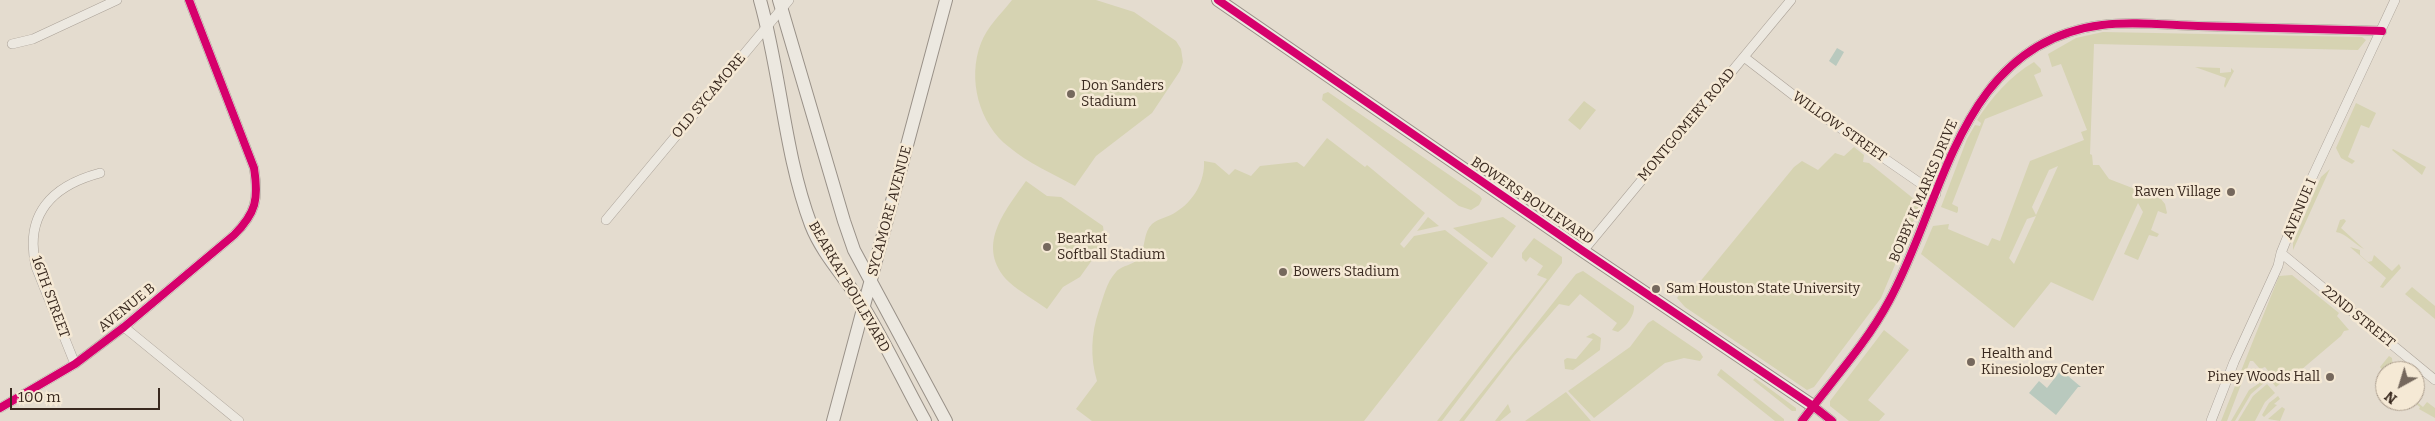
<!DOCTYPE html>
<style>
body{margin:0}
#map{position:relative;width:2435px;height:421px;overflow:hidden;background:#e4dccf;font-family:Bitter,serif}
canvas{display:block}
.north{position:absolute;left:2375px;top:361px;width:50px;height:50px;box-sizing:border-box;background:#f5e9d5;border:1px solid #aa9c8c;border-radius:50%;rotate:219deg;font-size:14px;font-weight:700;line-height:20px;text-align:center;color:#39291f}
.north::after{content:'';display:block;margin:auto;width:18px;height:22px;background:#75685d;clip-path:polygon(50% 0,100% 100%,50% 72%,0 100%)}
.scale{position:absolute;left:10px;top:388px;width:150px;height:22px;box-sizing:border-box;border:2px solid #39291f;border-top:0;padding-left:6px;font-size:15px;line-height:18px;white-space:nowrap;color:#39291f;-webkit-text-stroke:4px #f5e9d5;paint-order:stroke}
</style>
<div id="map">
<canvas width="2435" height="421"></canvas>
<div class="north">N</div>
<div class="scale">100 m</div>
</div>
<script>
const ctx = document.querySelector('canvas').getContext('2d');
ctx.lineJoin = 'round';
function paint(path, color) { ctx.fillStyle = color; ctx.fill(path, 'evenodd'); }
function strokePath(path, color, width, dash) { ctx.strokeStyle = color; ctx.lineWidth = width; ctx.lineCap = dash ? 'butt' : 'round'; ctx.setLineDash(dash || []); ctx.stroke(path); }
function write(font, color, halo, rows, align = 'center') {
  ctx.font = font + ' Bitter,serif'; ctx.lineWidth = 5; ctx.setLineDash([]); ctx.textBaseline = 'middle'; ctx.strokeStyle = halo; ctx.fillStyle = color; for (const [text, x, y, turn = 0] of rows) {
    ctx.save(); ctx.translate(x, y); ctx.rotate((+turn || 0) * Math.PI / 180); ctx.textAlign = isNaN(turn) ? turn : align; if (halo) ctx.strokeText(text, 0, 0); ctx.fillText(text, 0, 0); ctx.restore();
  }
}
paint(new Path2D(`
 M1012,0H1096L1134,12L1176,41L1181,49L1183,62L1180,71L1152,113L1096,156L1075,186C1053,174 1028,163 1009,147C979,124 967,79 981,43C987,27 1001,14 1012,0Z
 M2103,32L2362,37L2366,40L2358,50L2094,44L2090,154L2092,155L2093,165H2099L2109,179L2161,199L2165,204L2167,213L2166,214L2158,211L2151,230L2159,234L2157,237L2149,235L2138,260L2124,254L2143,212L2138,203L2093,301L2051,282L2014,328L1921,254L1933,226L1949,224L1948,229L1988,246L1992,238L2000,241L2030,161L2084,140L2081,132L2087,130L2061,64L2052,67L2048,54L2076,38ZM2058,166L2036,215L2032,207L2049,170ZM2036,216L2014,264L2009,258L2027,219Z
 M2034,62L2041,69V72L2034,75L2043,96L1985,119L1952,204L1958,207V211L1957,213L1941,207L1967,139L1975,125L1980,126L1981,123L1977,120C1992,97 2010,76 2034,62Z
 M2195,67L2220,68V73L2231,72V68L2234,71L2225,88L2224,86L2226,78Z
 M1328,92L1480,196L1482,199L1479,205L1471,210L1459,206L1322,100L1323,94Z
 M1584,101L1596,110L1580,130L1568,120Z
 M2356,103L2376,113L2369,128L2361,125L2348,157L2355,161L2352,164L2341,158L2336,148Z
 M1327,138L1365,167L1367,165L1425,213L1400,244L1404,248L1414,236L1445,230L1488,263L1364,421H1092L1076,409L1097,381C1090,357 1091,334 1099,310C1104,296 1106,283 1116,272C1123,264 1135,266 1140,256C1146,245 1143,233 1152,224C1159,218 1169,217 1176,212C1194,201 1205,181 1204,161L1215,163L1229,175L1235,169L1251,176L1260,166L1297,162L1304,167Z
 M1854,147L1864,155L1863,162L1869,163L1914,199L1920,193L1924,196L1881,298L1814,387L1807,390L1685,307L1677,298L1686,284L1694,289L1794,167L1802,161L1818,170L1835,153L1844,156Z
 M2393,149L2426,167L2422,175L2392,150Z
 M2330,169L2328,173L2293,250V243L2321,177Z
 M1026,181L1047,196L1061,197L1103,226L1105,242L1080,277L1063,287L1047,309C1035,300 1020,292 1009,282C974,247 1005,211 1026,181Z
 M1428,217L1439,226L1417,231Z
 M1503,217L1516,226L1492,258L1453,228Z
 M2344,219L2346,221L2341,228L2364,249C2354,244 2347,234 2336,232L2340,220Z
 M1534,238L1562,257V263L1442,421H1437L1547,279L1537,275L1543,266L1530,257L1526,262L1522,258V253Z
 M2350,247L2360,250V255L2368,262L2372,261L2374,255L2392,271L2399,264L2401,268L2383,288L2380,287L2386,278Z
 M1583,271L1634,306C1635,315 1626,327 1618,332L1612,330L1617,323L1580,294L1569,306L1559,304L1514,356L1464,421H1459L1576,274Z
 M2292,275L2339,313L2337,316L2349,330L2344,331L2341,336L2301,370L2296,372L2295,371L2276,387L2271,381L2274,378L2265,367L2260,369L2253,361H2250L2227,421H2221L2279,276Z
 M2412,287L2435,306V319L2405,294Z
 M1653,320L1700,352L1703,357L1700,361L1684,358L1665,363L1594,418L1568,391L1630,347L1648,323Z
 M1884,330L1909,350L1868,400L1885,414L1879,421H1849L1830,406V401Z
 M1593,333L1601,338L1600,350L1573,370L1565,369L1564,360L1567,358L1576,359L1593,339L1586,337Z
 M2389,356L2392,358L2393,371H2385V373L2380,367Z
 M1721,369L1784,419V421H1775L1717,375Z
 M1755,378L1796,408V411H1792L1753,380Z
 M2264,380L2265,382L2251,394L2235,421H2231L2249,390Z
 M2267,384L2275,393L2265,402L2255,421H2238L2253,396Z
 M1566,392L1591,421H1525Z
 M2278,396L2280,399L2274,404L2277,405L2264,417L2262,415L2269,403Z
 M2417,402L2423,407L2427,402L2435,408V418L2419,409L2420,407L2416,404Z
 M1508,404L1511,412L1500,421H1495Z
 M2282,407L2285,409L2280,421L2268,419Z`), '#d6d3b2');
paint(new Path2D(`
 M1837,48L1844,52L1836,66L1829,61Z
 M2061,370L2081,387H2078L2056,415L2029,393L2039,381L2047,388Z`), '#b9c9be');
const street = new Path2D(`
 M12,44L33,39L117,0
 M1744,57L1801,101L1936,194
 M606,220L789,0
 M1583,251L1791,0
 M2281,253L2435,380
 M124,327L239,421
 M75,364L36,267C24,215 51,186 100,173
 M1813,406L1832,421
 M0,408L75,364L124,327L234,235C256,213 259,199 254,168L189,0
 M1802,421C1831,382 1866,344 1889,301C1945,199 1959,43 2102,25C2133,21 2167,25 2198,26C2260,28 2321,29 2382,31
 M2211,421L2234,362L2278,266L2281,253L2309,184L2395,0`);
const secondary = new Path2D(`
 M760,0C781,74 784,153 811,225C823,256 848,280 864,308C886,344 904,383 925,421
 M779,0L844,221L854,250L946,421
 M1218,0L1583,251L1813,406
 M833,421L946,0`);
strokePath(street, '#aaa197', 10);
strokePath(secondary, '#999188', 14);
strokePath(street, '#ece8e0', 9);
strokePath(secondary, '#ece8e0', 12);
strokePath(new Path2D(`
 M1218,0L1583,251L1813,406L1832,421
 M0,408L75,364L124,327L234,235C256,213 259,199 254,168L189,0
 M1802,421C1831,382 1866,344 1889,301C1945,199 1959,43 2102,25C2133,21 2167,25 2198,26C2260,28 2321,29 2382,31`), '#d6006c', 8);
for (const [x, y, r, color] of [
 [1071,94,5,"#75685d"],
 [2231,192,5,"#75685d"],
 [1047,247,5,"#75685d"],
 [1283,272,5,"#75685d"],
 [1656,289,5,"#75685d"],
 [1971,362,5,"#75685d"],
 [2330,377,5,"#75685d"]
]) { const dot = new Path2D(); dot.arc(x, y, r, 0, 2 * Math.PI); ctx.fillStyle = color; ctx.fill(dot); strokePath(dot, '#f5e9d5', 2); }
write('14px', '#39291f', '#f5e9d5', [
 ["Don Sanders",1081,86],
 ["Stadium",1081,102],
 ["Raven Village",2221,192,"right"],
 ["Bearkat",1057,239],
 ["Softball Stadium",1057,255],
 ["Bowers Stadium",1293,272],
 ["Sam Houston State University",1666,289],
 ["Health and",1981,354],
 ["Kinesiology Center",1981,370],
 ["Piney Woods Hall",2320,377,"right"]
], 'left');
write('14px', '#39291f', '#f5e9d5', [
 ["OLD SYCAMORE",709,96,-50],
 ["MONTGOMERY ROAD",1687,125,-50],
 ["WILLOW STREET",1839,127,35],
 ["BOBBY K MARKS DRIVE",1924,191,-67],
 ["BOWERS BOULEVARD",1532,201,34],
 ["AVENUE I",2300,209,-67],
 ["SYCAMORE AVENUE",890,211,-75],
 ["BEARKAT BOULEVARD",849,287,60],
 ["16TH STREET",50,297,70],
 ["AVENUE B",127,308,-39],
 ["22ND STREET",2358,317,39]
]);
</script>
